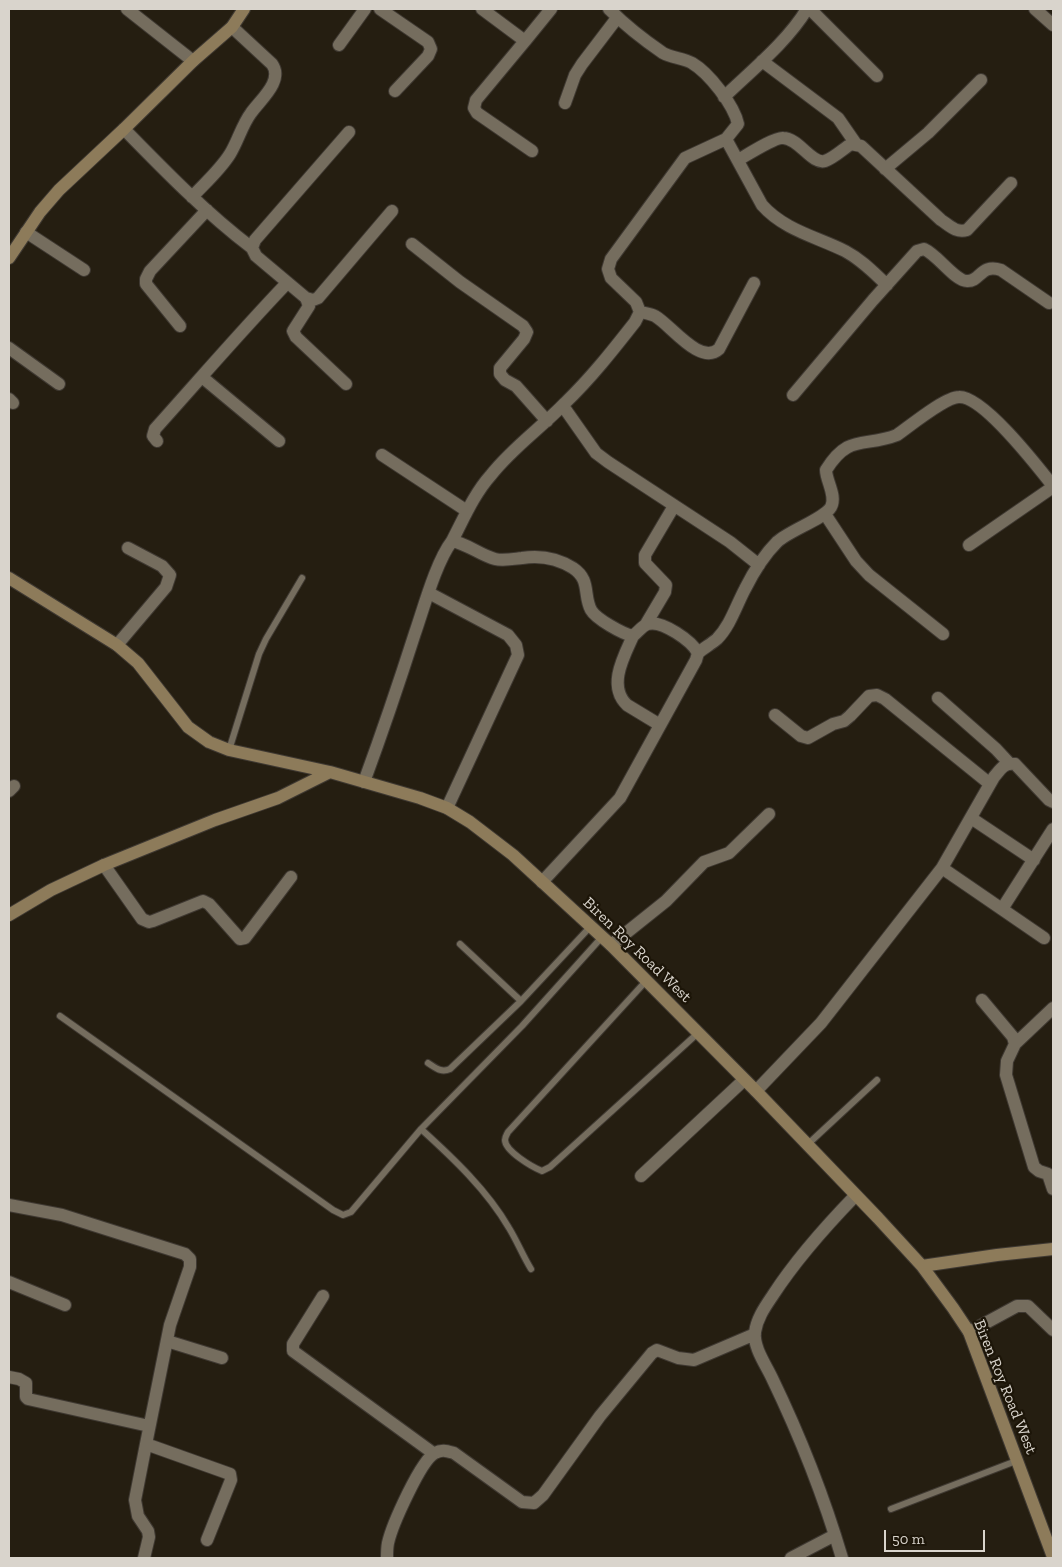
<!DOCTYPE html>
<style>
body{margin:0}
#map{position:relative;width:1062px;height:1567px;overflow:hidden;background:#251e11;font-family:"Zilla Slab",serif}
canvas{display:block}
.frame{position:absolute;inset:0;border:10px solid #d9d4cc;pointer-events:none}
.scale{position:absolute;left:884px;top:1530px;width:101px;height:22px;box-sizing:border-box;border:2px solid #d9d4cc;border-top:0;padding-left:6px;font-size:15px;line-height:18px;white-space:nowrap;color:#d9d4cc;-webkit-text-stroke:4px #1c1508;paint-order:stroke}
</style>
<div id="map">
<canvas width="1062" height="1567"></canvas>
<div class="frame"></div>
<div class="scale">50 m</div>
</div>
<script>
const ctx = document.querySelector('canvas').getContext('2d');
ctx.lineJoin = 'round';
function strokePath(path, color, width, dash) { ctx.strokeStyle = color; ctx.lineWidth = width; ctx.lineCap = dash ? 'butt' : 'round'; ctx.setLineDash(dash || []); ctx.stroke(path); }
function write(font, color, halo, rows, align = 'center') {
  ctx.font = font + ' "Zilla Slab",serif'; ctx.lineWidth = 4.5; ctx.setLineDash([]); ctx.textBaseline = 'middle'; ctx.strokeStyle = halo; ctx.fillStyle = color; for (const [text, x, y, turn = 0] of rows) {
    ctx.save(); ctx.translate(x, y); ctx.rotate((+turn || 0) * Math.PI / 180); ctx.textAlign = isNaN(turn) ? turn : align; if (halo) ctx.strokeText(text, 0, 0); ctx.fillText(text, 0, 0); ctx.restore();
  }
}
const lane = new Path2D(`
 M229,750L259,654L266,639L302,578
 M460,944L521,1001
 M646,981L508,1132C507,1134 505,1137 505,1140C505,1151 532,1167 542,1171L550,1167L698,1033
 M60,1016L333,1210L343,1215L351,1212L421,1129L522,1026L602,937
 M428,1063C436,1068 441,1073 450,1069L521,1001L591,926
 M421,1129C453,1158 487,1190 509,1228C517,1241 523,1256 531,1269
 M807,1145L877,1080
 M891,1509L1016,1461`);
const street = new Path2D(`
 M127,9L193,61
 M380,9L428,42L431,49L428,56L395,91
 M482,9L525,41L551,9
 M810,9L877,76
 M1035,9L1053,25
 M525,41L476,100L474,108L477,113L532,151
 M339,45L365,9
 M762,61L838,118L856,144
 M724,97C752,70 787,42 807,9
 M565,103L575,75L582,64L617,18
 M124,129C165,171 206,213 252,248
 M349,132L255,240L252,248L256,256L306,298L313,300L318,298L392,211
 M726,139L762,205C784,230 817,237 845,251C862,260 874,273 887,285
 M738,160C747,155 775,137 783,138C799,138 812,165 825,161C834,158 843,149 851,144L861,146L941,220C950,226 956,233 967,230L1011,183
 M885,169L928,133L981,80
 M192,197C205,183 220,170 230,154C238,141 242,125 251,113C260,100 284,81 272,64L232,27
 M26,232L84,270
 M412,244L460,282L523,326L527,332L524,339L500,368V374L505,380L516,386L524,395L547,421
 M306,298L309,306L293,331L296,337L346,384
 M640,312C645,313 651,314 655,316C671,325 700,366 719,349L754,283
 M180,326L146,284V279L150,271L207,210
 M9,348L59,384
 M202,377L279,441
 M793,395L873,300L917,251L924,249C938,255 955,281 967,281C980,282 981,263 1001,270L1049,303
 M9,399L13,403
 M563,406L596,453L608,462L730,542L759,565
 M157,441L153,436L155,429C199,380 242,330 287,283
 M382,455L467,511
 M825,514L856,561L869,575L943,634
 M452,541C464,518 474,494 491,475C512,448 541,428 565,403C591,378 613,350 635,322L640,312L636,302L611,278L608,269L611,259L685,158L726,139L738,124C734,105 709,73 692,63C683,58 672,58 663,53C644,40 625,25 609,9
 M969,545L1053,487
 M429,593L508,635L516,645L518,655L447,808
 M646,624L665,592L666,585L645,563V555L674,506
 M633,636C624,656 607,686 627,705L660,725
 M117,645L166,587L170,575L162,566L128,548
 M698,653C704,648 711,644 717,639C730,626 736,606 745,589C753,573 764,555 777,542C790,530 824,519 831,507C837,496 826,481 826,470C849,433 864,448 897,435C910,426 945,397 959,397C983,396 1038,467 1053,486
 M938,698L996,749L1009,763
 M775,715L801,736L808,738L833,724L844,721L850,716L869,696L877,695L885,699L990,784
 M364,782C382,733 399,683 415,633C424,607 436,562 452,541C468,544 480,555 495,559C503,561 513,559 522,558C541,555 557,558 573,568C591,580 583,595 591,610C596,619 623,634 633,636C638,632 643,625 648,624C662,620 692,641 698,653L696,660L620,798L542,882
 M9,791L14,786
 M971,818L1034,860
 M104,865L142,919L149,922L153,921L203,901L209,904L240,939L245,938L291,877
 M942,868L1044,938
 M1002,909L1053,829
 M611,945L666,901L704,862L729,853L769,814
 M982,1000L1013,1037L1015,1044L1007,1061L1006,1075L1034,1167L1039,1171L1048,1174L1053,1189
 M1015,1044L1053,1008
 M756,1091L821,1023L942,868L994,777C1000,770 1004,762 1015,764L1049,800L1053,802
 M641,1176L744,1080
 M9,1205L62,1215L185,1254L190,1259V1267L170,1325L146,1444L230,1474L231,1480L207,1540
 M9,1282L65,1305
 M323,1296L293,1344V1351L433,1453
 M969,1332L1017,1306H1028L1053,1330
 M167,1341L222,1358
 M9,1377L19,1379L26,1383V1397L28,1399L149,1426
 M144,1558L149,1537L148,1531L138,1516L135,1500L146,1444
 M387,1558C387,1553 387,1548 388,1543C392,1525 421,1460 435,1453C442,1449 447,1451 454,1453L522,1502L534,1503L543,1495L600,1416L652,1353L657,1350L678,1358L694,1360L755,1334
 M791,1558L835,1535
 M842,1558C824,1497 800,1436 772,1378C766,1365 753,1347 755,1332C757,1318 765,1307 773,1295C797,1258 825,1227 855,1196`);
const secondary = new Path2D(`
 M9,258L40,212L59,190L124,129L193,61L232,27L244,9
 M9,578L117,645L138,663L188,727L209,742L229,750L330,772L420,798L447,808L470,822L513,855L611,945L756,1091L878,1218L922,1266L953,1308L969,1332L1053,1557
 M9,915L51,890L104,865L215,820L278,798L330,772
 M922,1266L997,1255L1053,1249`);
strokePath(lane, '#3f3932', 8);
strokePath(street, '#3f3932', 14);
strokePath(secondary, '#3f3932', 14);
strokePath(lane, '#756d5e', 6);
strokePath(street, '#756d5e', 12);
strokePath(secondary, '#8d7b5a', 12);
write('16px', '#d9d4cc', '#1c1508', [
 ["Biren Roy Road West",637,950,44],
 ["Biren Roy Road West",1005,1387,68]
]);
</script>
